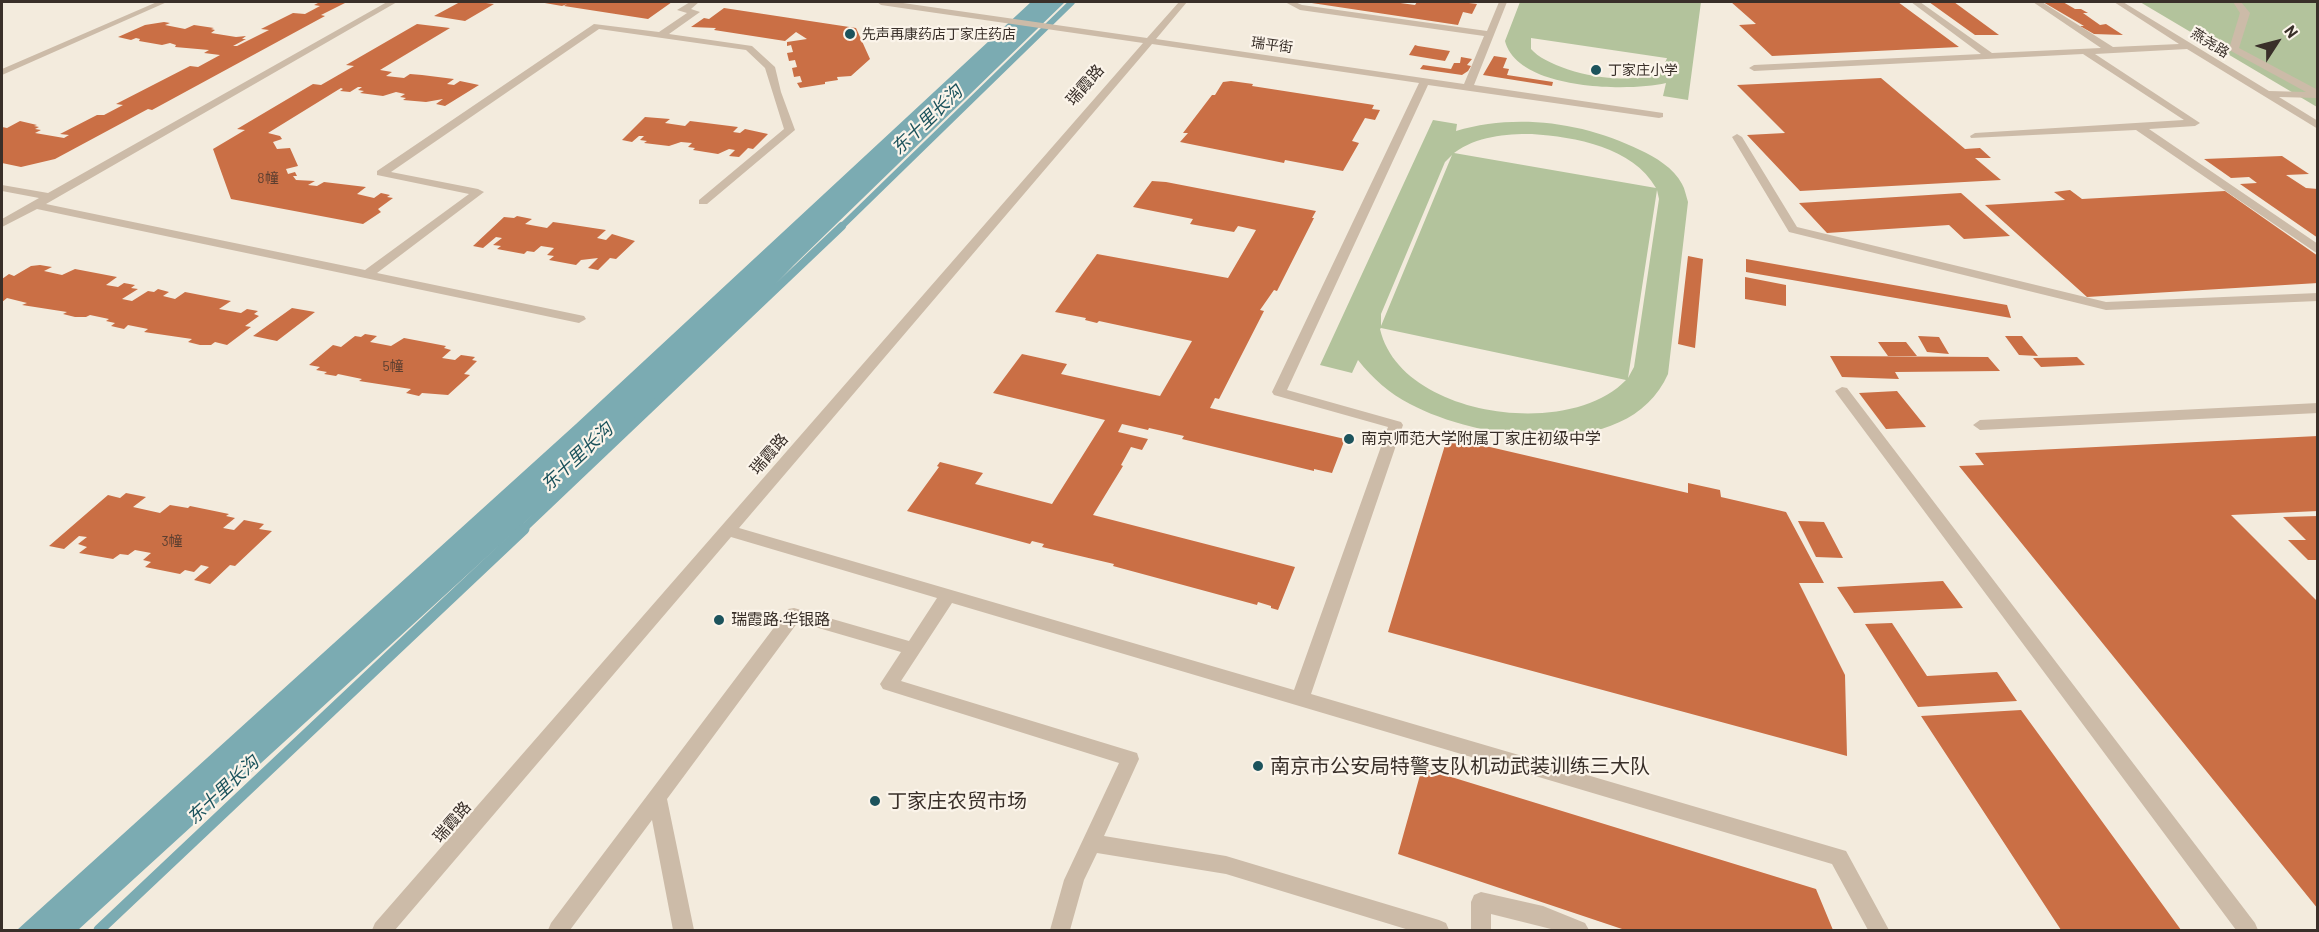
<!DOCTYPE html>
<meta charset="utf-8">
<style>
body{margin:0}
#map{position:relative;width:2319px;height:932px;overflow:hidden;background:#f3ebdd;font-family:Barlow,sans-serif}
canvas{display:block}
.frame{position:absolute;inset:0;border:3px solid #392f29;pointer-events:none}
.north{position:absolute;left:2247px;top:12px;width:60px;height:60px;-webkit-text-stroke:4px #fbf4ea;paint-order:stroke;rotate:54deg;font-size:16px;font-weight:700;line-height:24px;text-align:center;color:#392f29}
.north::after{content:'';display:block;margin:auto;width:21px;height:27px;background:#392f29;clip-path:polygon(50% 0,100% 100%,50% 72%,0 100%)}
</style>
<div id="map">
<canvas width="2319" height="932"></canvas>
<div class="frame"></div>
<div class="north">N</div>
</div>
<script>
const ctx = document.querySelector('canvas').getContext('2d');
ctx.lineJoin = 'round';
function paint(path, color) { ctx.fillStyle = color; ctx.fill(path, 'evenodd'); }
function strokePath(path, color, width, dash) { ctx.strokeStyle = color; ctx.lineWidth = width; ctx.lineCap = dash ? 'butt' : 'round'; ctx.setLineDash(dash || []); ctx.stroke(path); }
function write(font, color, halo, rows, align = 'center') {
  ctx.font = font + ' Barlow,"Noto Sans SC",sans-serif'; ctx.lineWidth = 4.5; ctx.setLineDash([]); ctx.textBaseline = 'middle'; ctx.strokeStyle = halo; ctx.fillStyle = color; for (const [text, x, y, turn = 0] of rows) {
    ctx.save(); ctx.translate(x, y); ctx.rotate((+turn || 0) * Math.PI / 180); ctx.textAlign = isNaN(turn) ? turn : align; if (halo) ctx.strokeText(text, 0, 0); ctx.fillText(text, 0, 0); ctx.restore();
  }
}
paint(new Path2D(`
 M1520,2H1701L1688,100L1663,96L1666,83C1627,92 1517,90 1505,41ZM1531,38L1666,58H1667C1654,96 1552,74 1531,49Z
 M2140,2H2317V107Z
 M1433,120L1457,124L1456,131C1515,113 1584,122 1640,150C1655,157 1674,168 1682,184C1685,189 1686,196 1688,202L1668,374C1629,463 1480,441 1410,404C1389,393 1373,379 1358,360L1352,373L1320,365ZM1532,134C1575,137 1633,147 1656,188L1454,153C1477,136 1505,134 1532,134ZM1452,155L1381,326V314L1445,162ZM1657,190L1659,199L1634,367L1628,378ZM1380,329L1381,328L1626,380C1569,440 1400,417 1380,329Z`), '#b3c39c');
paint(new Path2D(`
 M1031,2H1065L794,265L706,357L78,930H17L576,424Z`), '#7babb2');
strokePath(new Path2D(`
 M840,228L1072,2`), '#7babb2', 6);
strokePath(new Path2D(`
 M522,530L842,226`), '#7babb2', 8);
strokePath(new Path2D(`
 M99,930L524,529`), '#7babb2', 11);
paint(new Path2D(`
 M320,2H347L321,15L325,16L152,110L148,109L55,159L21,167L2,163V127L7,128L20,121L37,125L34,126L39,127L35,129L41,130L35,133L64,138L69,135L60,134L97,115H104L123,105L116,104L190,66L198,67L220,55L204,53L209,50L175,47L176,45L170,43L162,45L139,41L140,39L136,38L131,40L118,37L145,25L164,22L170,23L165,25L185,29L194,25L214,28L211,29L215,30L211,33L236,37L246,36L242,39H246L233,46H237L269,30L261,29L293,13L305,14L320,6L314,5Z
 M460,2H489L486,3L494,4L465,21L434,16Z
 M539,2H672L648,19L564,6L567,4L562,6Z
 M1305,2H1393L1415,5L1417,2H1470L1469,3L1477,4L1472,14L1463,12L1458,25Z
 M1731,2H1898L1959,47L1772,56L1739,25L1756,24Z
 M1929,2H1954L1999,35H1975Z
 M2043,2H2063L2075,9H2081L2088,13H2083L2100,25L2106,24L2123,35L2094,34L2080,26H2084Z
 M724,8L856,28L870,59L851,76L837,77L838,80L825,82V84L800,88L797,83L802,82L800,76L794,77L792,68L797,67L795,60L789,61L787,53L793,52L791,45L787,46V42L807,39L796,32L785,41L714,30L716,28L691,27L704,18L709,19Z
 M417,24L450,28L380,70L392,72L386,76L404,78L410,74L422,75L454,79L447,84L454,85L460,81L479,85L445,106L436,104L443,99L426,102L403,100L406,98L400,97L405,94L396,92L383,96L360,93L364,91L358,90L362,87H358L350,92L340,91L343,89L341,88L268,133L280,136L282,139L273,142L277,149L290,148L298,166L286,169L288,174L295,172L297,176H293L296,180L315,181L308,185L317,186L324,182L366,187L357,194L374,198L381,193L390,195L387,197L393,198L378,209L381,212L363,224L231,199L213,149L245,130L237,129L313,84L321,85L354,66L346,65Z
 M1415,45L1418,46L1450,51L1445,61L1409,55Z
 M1494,56L1507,58L1503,68L1509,69L1507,75L1553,82L1552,86L1483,75Z
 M1461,57L1472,59L1467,65L1471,66L1468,71L1462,75L1420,69L1423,65L1451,69L1454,63H1460Z
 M1881,78L1965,149L1980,148L1991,158H1975L2001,180L1800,191L1747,135L1785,133L1737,85Z
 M1231,81L1253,84L1252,86L1374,105L1372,109L1380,110L1375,120L1365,118L1352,141L1359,143L1343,171L1285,160L1284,163L1180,142L1188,133H1183L1212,95H1215L1223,82Z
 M645,117L670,119L665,123L685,126L690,121L738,127L733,132L740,133L745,129L768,134L753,149L748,148L739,157L729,156L735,150L729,149L718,154L693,150L695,148L688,147L692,143L681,142L669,146L644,143L647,141L640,140L644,136H639L632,142L622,140Z
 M2282,156L2309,174L2286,175L2306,188L2318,189V238L2240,184L2257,183L2249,177L2231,178L2204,159Z
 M1152,181L1166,182L1316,211L1312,218H1314L1277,291L1274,290L1260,310L1264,311L1219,399L1215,398L1210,408L1345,439L1332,473L1314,469V471L1182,439L1184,436L1149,428L1148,430L1122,424L1118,432L1148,439L1142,450L1131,447L1121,465L1123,466L1093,515L1295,567L1278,610L1271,608V606L1258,602L1257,605L1113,566L1114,564L1042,547L1044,544L1032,541L1030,544L907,511L939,467L937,466L940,462L983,473L975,484L1052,504L1105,420L993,393L1022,354L1067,364L1061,374L1160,396L1192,341L1099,321L1097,323L1085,320L1086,318L1055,312L1097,254L1228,278L1256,230L1238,226L1234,232L1190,224L1193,219L1133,207Z
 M2070,190L2082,199L2225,191L2318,256V283L2087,297L1985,205L2065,200L2054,192Z
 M1961,193L2010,236L1964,239L1949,225L1827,233L1799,203Z
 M517,216L532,219L525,224L547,228L553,222L567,224L606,230L597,238L606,240L612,234L635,241L616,259L610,258L598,270L588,268L598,258L581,260L576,265L549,260L554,256L547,255L554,248L541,246L534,252L527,251L524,254L497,249L501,246L493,245L502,238L496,237L483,248L473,246L504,217L514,218Z
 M1688,256L1703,259L1695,348L1678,344Z
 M1746,259L2007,305L2011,318L1746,272Z
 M40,265L52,267L44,271L62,275L75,269L117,277L106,285L118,287L124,283L135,285L131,288L138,289L122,299L132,301L148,291L154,292L158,289L169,292L163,296L175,299L185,292L231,301L219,309L241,313L247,309L258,311L254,314L259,316L245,326L251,327L227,345L215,342L211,345H200L188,342L192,339L144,332L148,329L128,325L124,329L111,326L115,323L106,321L109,319L90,315L86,317H75L63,314L67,312L22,305L27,303L7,298L2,302V279L9,274L14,276L31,266Z
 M1745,277L1786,285V306L1745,299Z
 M292,308L315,312L277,341L253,336Z
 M365,334L377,336L370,342L391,346L404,338L446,346L444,348L451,350L442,358L455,360L461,355L475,357L472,360L477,361L464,374L470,375L448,395L422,393L419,396L406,393L411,389L359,381L362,379L338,374L336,376L324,374L327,372L316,370L320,367L309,365L333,345L341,347L355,336L361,337Z
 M1918,336L1939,337L1949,354L1927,352Z
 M2005,336H2022L2038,356L2019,355Z
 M1878,342H1906L1917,356H1888Z
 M1830,356L1988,357L2000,371L1895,372L1899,379L1842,377Z
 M2077,357L2085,365L2041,367L2033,358Z
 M1897,391L1926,427L1886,429L1859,393Z
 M1449,432L1465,436L1464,441L1688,493V483L1720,490L1721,497L1786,512L1824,583H1799L1845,675L1847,756L1388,632Z
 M2318,436V511L2231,515L2318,602V909L1959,466L1984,465L1975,453Z
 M126,493L146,497L133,507L160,513L170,505L188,508L190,506L229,514L226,516L235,518L223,528L234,530L244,520L264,524L259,529L272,531L235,566L230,565L210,584L194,580L209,567L201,565L194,572L185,570L180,574L145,567L151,562L143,560L151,553L135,550L128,555L120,554L113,559L79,553L87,547L78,544L87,537L79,536L64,549L49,546L108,495L120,498Z
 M2318,516V560H2308L2288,540H2306L2283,517Z
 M1798,521L1824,522L1843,558L1816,557Z
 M1943,581L1963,608L1854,613L1837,587Z
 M1892,623L1927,676L1997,672L2017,701L1918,707L1865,624Z
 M2021,710L2181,930H2061L1921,716Z
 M1422,768L1816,889L1833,930H1625L1398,854Z`), '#ca6f45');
paint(new Path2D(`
 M157,2H167L2,75V69Z
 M387,2H397L46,204L365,270L469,194L377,175V171L594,24L659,32L687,13L677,10L690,2H699L691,9L700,12L669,34L752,46L775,67L781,92L795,130L707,204H699V200L784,129L765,68L746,50L599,29L391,172L478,189L484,192L377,273L584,316L586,319L579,323L37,209L2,227V219L39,198L2,191V185L48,193Z
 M877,2H896L1147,38L1179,2H1187L1156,39L1464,84L1484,36L1300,10L1285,2H1295L1302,5L1487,31L1499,2H1507L1474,85L1663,113V117L1659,118L1428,85L1287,390L1401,422L1403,425L1311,694L1846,851L1889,930H1868L1832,864L952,603L901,681L1137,753L1139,759L1104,836L1226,856L1439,920L1446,923L1449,930H1409L1226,874L1097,853L1084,880L1070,930H1050L1064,880L1119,763L883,689L880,684L901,652L798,622L667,799L694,930H673L652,820L570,930H548L551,923L788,609L794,608L909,641L937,598L731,537L395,930H372L375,923L1143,43L881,5ZM1152,44L1419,83L1272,392L1274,395L1388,427L1294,690L739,528Z
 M1911,2H1920L1992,53L2101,48L2033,2H2042L2113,47L2179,44L2114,2H2123L2269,91L2306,92L2231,51L2229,49L2240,13L2233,2H2241L2250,13L2239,48L2318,90L2317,98L2279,97L2318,121V129L2187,49L2095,54L2200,123L2195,126L2149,129L2318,244V254L2136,130L1971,138L1970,136L1975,133L2184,120L2083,54L1754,71L1749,68L1754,65L1981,54Z
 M1737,134L1742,137L1797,227L2106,302L2318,293V301L2106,310L1789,232L1732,137Z
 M1842,387L1847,388L2255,923L2258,930H2236L1837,394L1835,391Z
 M2318,403V413L1980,430L1973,425L1980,420Z
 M1481,892L1543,906L1585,923L1589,930H1555L1491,914V930H1471V902L1474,895Z`), '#ccbba8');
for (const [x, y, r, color] of [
 [850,34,6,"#1c535c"],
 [1596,70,6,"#1c535c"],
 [1349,439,6,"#1c535c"],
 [719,620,6,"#1c535c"],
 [1258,766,6,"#1c535c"],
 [875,801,6,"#1c535c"]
]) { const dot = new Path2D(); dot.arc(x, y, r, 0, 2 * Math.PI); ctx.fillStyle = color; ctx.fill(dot); strokePath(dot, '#fbf4ea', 2); }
write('14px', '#392f29', '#fbf4ea', [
 ["先声再康药店丁家庄药店",862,34],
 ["丁家庄小学",1608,70]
], 'left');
write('14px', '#392f29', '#fbf4ea', [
 ["燕尧路",2210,43,32],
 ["瑞平街",1272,45,8]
]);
write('14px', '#5d3f30', null, [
 ["8幢",268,178],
 ["5幢",393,366],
 ["3幢",172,541]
]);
write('16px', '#392f29', '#fbf4ea', [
 ["瑞霞路",1085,85,-49],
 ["瑞霞路",769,454,-49],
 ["瑞霞路",452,822,-49]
]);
write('16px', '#392f29', '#fbf4ea', [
 ["南京师范大学附属丁家庄初级中学",1361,439],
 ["瑞霞路·华银路",731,620]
], 'left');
write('italic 18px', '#1c535c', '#fbf4ea', [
 ["东十里长沟",927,120,-44],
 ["东十里长沟",577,457,-43],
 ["东十里长沟",223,790,-43]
]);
write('20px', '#392f29', '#fbf4ea', [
 ["南京市公安局特警支队机动武装训练三大队",1270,766],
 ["丁家庄农贸市场",887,801]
], 'left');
</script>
